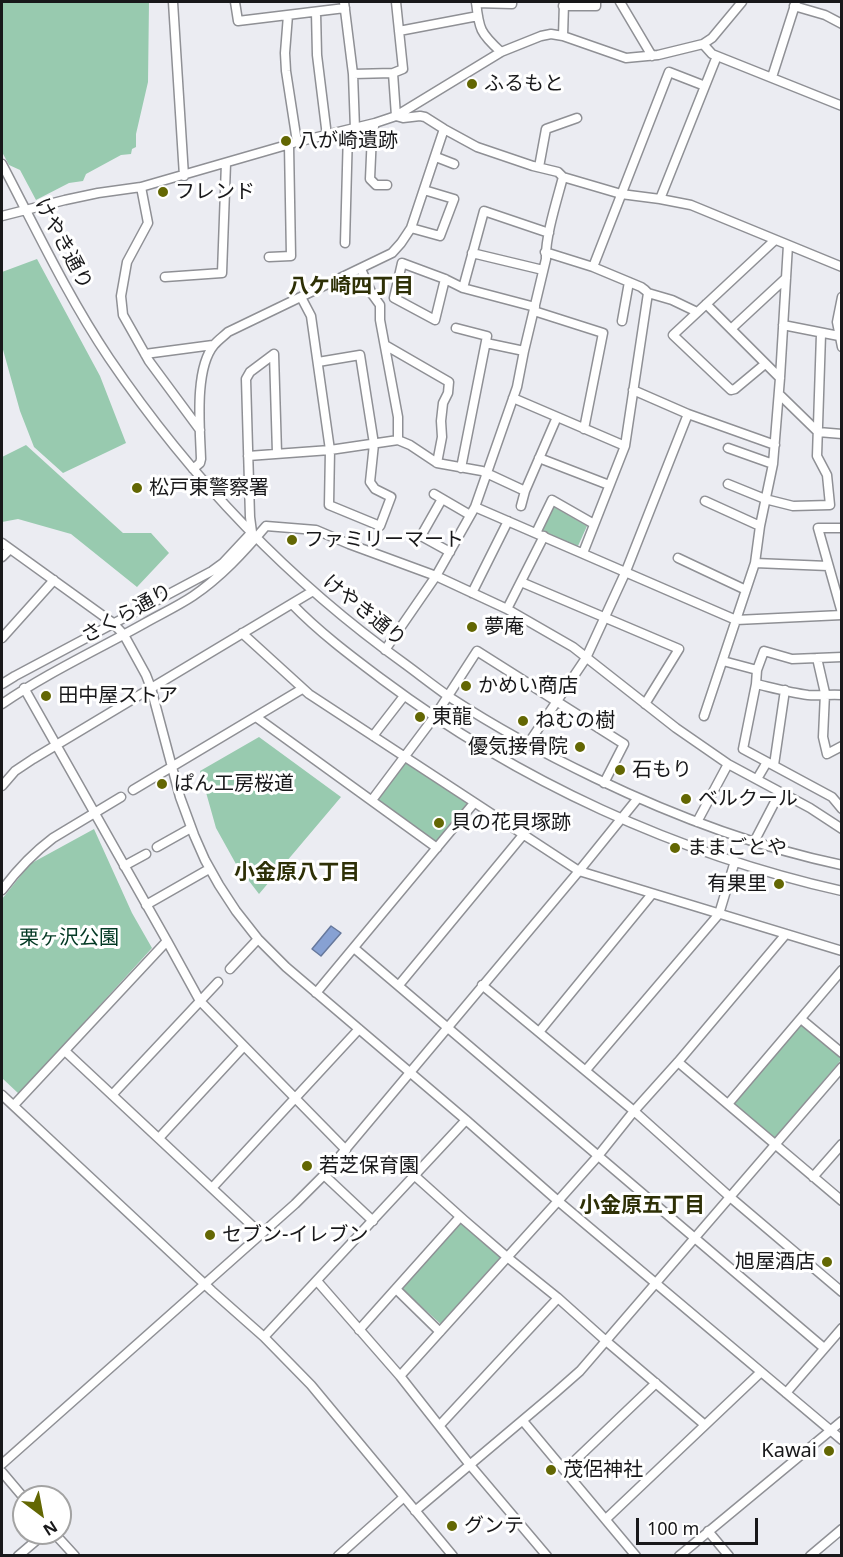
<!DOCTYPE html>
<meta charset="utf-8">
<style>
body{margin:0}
#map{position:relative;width:843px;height:1557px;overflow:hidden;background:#ebecf2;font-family:"Noto Sans",sans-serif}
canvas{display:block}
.frame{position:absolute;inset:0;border:3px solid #18181a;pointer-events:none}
.north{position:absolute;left:12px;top:1485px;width:60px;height:60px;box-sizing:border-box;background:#fff;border:2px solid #a3a3a3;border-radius:50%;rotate:148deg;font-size:16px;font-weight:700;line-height:24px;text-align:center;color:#18181a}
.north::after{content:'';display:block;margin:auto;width:21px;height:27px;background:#636703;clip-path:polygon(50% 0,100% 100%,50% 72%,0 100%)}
.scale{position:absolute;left:636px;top:1518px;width:122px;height:27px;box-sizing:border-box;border:3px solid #18181a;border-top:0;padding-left:8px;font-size:18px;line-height:21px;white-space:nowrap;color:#18181a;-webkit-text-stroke:4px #fff;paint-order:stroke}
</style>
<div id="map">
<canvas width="843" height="1557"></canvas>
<div class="frame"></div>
<div class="north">N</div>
<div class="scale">100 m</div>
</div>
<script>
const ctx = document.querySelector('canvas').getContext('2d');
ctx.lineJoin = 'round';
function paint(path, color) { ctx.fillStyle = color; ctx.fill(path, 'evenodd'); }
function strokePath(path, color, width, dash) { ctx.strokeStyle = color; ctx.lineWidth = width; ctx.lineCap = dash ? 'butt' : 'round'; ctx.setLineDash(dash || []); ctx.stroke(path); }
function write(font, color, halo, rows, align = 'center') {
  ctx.font = font + ' "Noto Sans","Noto Sans JP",sans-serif'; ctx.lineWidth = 6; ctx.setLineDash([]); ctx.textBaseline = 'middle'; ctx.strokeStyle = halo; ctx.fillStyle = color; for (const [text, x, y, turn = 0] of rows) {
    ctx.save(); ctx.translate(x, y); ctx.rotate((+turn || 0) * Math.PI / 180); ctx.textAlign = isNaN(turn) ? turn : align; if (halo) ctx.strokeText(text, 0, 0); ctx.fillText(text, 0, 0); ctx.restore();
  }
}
paint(new Path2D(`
 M2,2H149L148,82L136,134V147L132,149L131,154L121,155L86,174L83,181L69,183L36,200L20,170L9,165L2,152Z
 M37,259L100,376L126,443L63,473L34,447L20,411L2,346V272Z
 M26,445L123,533H151L169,553L137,587L71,534L18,519L2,522V457Z
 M554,507L587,526L578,546L542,532Z
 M259,737L341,797L259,894L236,864L216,828L200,771Z
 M407,762L467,801V806L439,842H436L379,801L378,798L404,763Z
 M94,829L132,913L152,948L19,1094L2,1078V899L30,864Z
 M804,1024L841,1057V1060L776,1137H773L735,1105V1101L800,1025Z
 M464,1220L507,1257L444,1327L401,1288L447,1237Z`), '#98caaf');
const water = new Path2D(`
 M331,926L341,933L321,956L312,949Z`);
paint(water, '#87a1d3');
strokePath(water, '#66789c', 1.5);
const minor = new Path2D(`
 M173,2L184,176
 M235,2L238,21L345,8
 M344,2L353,74L355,129
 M476,2C479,29 480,33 501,52
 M620,2L652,56
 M476,3L512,4V2
 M563,6H596V2
 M794,6L825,15L842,24
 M316,12L317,55L327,136
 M288,15L285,53L286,71L297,142
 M399,31L478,16
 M563,36L564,3
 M703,44L712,54L842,106
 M393,73L396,116L403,118L420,116L425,117L444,129L477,147L533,166L558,172L563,177L621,194L660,199L717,56
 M353,74L393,73L403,69L396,2
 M772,77L796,2
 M375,123L372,134L370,179L376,185H387
 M436,157L454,164
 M2,164C36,229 68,297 109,358C189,476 289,581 405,664C420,675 435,687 451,698C497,728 545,754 595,778C674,816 756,847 842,865
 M539,167L546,129L577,118
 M141,187L148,223L127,262L121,296L123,315L149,361L200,430
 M660,199L691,205L842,267
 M2,216L65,200L98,193L141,187L297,142L375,123L396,116L501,52L541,36L551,34L563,36L626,58L658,55L703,44L712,38L742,2
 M411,228L440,236L454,199L424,190
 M345,243L348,131
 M545,252L593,267L641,287L645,290L648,293L672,300L697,312
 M472,253L543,270
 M269,257L291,256L289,145
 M593,267L669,72L705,86
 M361,269L372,294L380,305V320L398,417V440
 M165,277L222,273L226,163
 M445,279L435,320L394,298L402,263L445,279L463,288L535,307
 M463,288L484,211L549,233
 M301,297L311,316L330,450L329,505L380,526L391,497L375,489L370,482L374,444L360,355L318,362
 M842,297L837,322L842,347
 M706,304L780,378
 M534,311L603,333L584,429
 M622,321L629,282
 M783,325L839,336
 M456,328L487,336L461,468
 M731,329L786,278
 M486,343L524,351
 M385,345L449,382L448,393L443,403L441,421L442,437L437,463
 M145,354L213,345
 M765,364L735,389L731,390L673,335L775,240
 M633,390L688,414L775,445
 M779,394L818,432L842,434
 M513,398L625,446
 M728,448L773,464
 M248,456L330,450L398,440L410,445L437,463L482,471L525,491
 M539,458L609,485
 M193,469L200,463L201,459C200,428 194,369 214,345C218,340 224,336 228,332L392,253L401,243L411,228L444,129
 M728,484L765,499L793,506L830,505L827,475L817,456L821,334
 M434,494L470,515
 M442,499L421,536L450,552
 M705,501L760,526
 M521,506L525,491L557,417
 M475,507L736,620L842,615
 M842,528H818L842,613
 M536,533L552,500L594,524
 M2,543L113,623L124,635L146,675L151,688L180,797L194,835L205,860L219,885L236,911L258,939L286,967L466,1120L558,1201L842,1440
 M583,553L625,446L648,293
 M2,557L10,549
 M678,558L746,590
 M755,563L828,566
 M521,582L679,649L645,704
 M472,593L508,521
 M292,604C319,632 351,656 383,680C518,781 677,854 842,891
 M507,609L544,536
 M242,633L309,694L579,871L842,951
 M2,638L54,580
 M385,650L436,576L475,507L517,387L524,351L546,259C545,237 557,200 563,177
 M817,658L825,693L823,737L827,754L842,746
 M723,661L757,670L764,651L792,659L842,657
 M757,670L756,684L743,749L832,797L842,809
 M2,684L15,676L212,571L223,563L252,532L250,517L246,379L250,372L274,354L277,453
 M756,684C773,688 791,693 808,695C819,696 830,694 842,695
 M2,704C47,673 97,650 145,623C161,614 178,606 193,596C221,577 244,552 266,526L316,530L349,544L436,576L507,609L573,647L676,728L728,764L810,808L842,829
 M704,716L755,563L760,526L773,464L780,378L788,245
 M256,717L437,848
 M373,736L404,696
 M528,744L586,658L626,571L688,414
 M774,765L785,690
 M757,779L767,762
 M2,786L15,771L33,759L313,591
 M133,790L302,689
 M372,800L435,716L477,651L624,744L604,783
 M697,822L728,764
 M754,842L780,792
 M157,847L191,828
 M124,866L146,854
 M2,890C17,870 33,853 53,838L121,797
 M146,905L209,869
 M167,941L200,1001L346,1150
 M354,948L824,1348
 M230,969L258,939
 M399,985L523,835
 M482,985L634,1111L730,1197L842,1292
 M316,993L474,803
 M801,1019L842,1053
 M539,1032L652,894
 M65,1051L261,1234
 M678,1062L842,1201
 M586,1070L719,914L735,861
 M2,1095L212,1291L264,1337L311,1385L453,1556
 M112,1095L218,982
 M728,1104L842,970
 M14,1105L167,941L24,688
 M159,1138L244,1046
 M324,1175L373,1221
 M415,1176L464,1220L507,1257L558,1298L606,1341L705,1425
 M813,1177L842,1144
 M212,1188L359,1029
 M317,1281L400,1376L470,1465L547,1556
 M396,1289L440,1332
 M359,1330L460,1217
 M264,1337L466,1120
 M400,1376L558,1201L598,1156L634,1111L678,1062L786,934
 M786,1393L842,1328
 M523,1421L636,1556
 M440,1425L558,1298
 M2,1464L295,1204L324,1175L579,871L638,798
 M565,1470L656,1383
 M2,1472L24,1498
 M415,1511L555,1393L580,1371L842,1067
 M606,1519L761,1372
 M708,1531L729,1556
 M54,1533L75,1556
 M18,1556L45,1533
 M338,1556L404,1497
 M679,1556L842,1421
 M810,1556L842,1529`);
strokePath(minor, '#8f9095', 11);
strokePath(minor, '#fff', 8);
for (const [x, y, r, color] of [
 [472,84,6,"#636703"],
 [286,141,6,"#636703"],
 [163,192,6,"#636703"],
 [137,488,6,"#636703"],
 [292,540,6,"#636703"],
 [472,627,6,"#636703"],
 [466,686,6,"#636703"],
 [46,696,6,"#636703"],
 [420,717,6,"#636703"],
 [523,721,6,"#636703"],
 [580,747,6,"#636703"],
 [620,770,6,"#636703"],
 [162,784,6,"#636703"],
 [686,799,6,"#636703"],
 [439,823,6,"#636703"],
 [675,848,6,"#636703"],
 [779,884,6,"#636703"],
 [307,1166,6,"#636703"],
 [210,1235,6,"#636703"],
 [827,1262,6,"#636703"],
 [829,1451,6,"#636703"],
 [551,1470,6,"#636703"],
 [452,1526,6,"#636703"]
]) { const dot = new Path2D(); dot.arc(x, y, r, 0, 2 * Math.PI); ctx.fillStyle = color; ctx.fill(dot); strokePath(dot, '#fff', 2); }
write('20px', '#18181a', '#fff', [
 ["ふるもと",484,84],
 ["八が崎遺跡",298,141],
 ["フレンド",175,192],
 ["松戸東警察署",149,488],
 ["ファミリーマート",304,540],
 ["夢庵",484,627],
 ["かめい商店",478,686],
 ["田中屋ストア",58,696],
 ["東龍",432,717],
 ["ねむの樹",535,721],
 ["優気接骨院",568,747,"right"],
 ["石もり",632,770],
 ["ぱん工房桜道",174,784],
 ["ベルクール",698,799],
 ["貝の花貝塚跡",451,823],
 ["ままごとや",687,848],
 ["有果里",767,884,"right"],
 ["若芝保育園",319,1166],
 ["セブン-イレブン",222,1235],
 ["旭屋酒店",815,1262,"right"],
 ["Kawai",817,1451,"right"],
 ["茂侶神社",563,1470],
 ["グンテ",464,1526]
], 'left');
write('20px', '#18181a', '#fff', [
 ["けやき通り",63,244,62],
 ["けやき通り",364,611,39],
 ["さくら通り",127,614,-29]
]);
write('20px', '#023823', '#fff', [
 ["栗ヶ沢公園",69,938]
]);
write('bold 21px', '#2e3006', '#fff', [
 ["八ケ崎四丁目",351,287],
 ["小金原八丁目",297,873],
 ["小金原五丁目",642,1206]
]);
</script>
